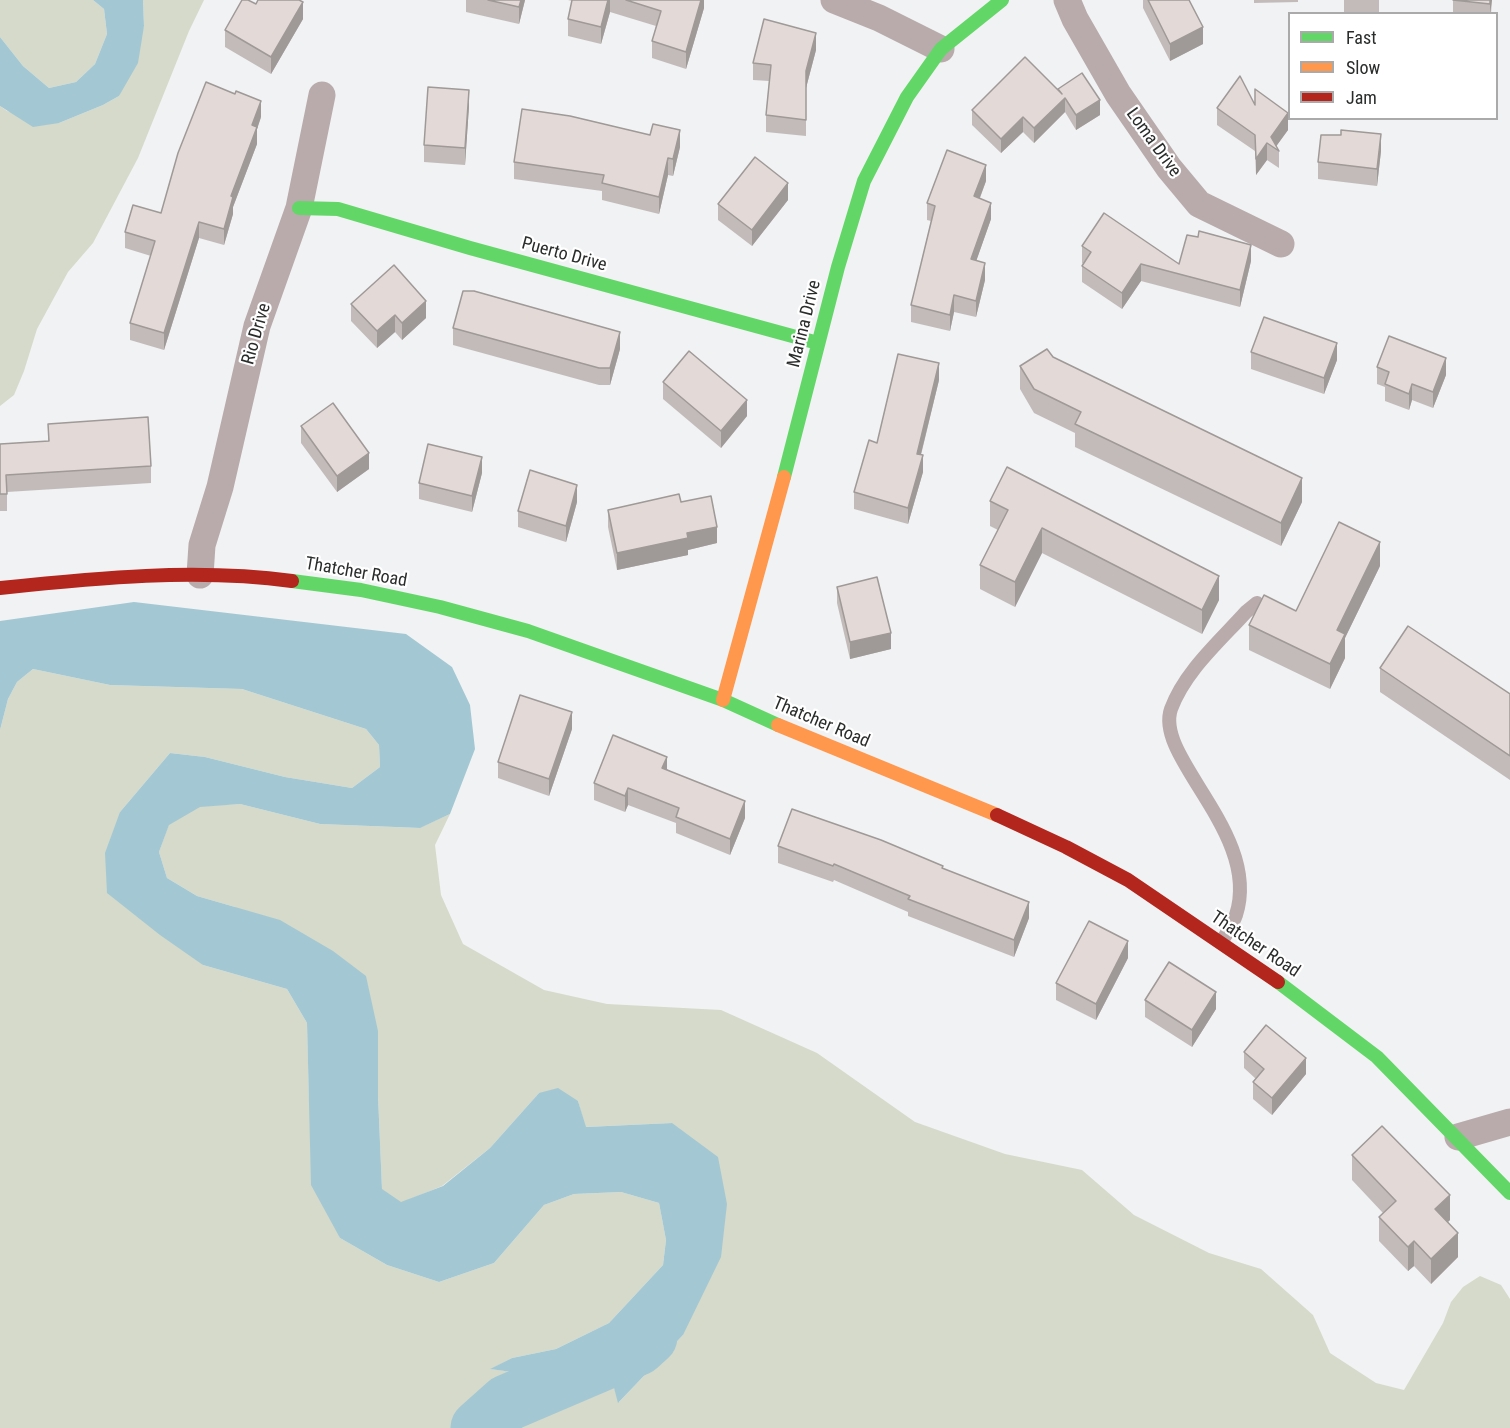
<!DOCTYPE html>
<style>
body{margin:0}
#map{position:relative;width:1510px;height:1428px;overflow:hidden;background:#f1f2f3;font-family:"Roboto Condensed",sans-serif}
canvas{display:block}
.legend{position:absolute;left:1288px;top:12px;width:210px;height:108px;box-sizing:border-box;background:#fff;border:2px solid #aaa;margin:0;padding:8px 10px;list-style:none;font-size:18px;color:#2a2b2b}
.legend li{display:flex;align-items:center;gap:12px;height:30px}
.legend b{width:30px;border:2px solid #aaa}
</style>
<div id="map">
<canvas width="1510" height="1428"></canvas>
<ul class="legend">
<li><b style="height:8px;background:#63d668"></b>Fast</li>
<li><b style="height:8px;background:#ff974d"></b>Slow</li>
<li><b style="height:8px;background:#b3261e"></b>Jam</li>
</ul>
</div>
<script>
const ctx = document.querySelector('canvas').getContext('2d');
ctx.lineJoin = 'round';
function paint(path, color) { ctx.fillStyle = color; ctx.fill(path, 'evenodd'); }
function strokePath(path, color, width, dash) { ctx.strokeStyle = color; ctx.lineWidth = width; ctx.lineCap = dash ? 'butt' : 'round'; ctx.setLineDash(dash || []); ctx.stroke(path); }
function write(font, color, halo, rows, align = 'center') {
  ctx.font = font + ' "Roboto Condensed",sans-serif'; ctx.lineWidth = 4.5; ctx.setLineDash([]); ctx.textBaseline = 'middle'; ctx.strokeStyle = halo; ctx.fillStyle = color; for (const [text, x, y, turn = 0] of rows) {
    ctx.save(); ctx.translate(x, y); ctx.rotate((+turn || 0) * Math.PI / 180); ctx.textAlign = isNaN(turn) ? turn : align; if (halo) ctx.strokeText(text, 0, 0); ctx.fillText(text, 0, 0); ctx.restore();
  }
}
paint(new Path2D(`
 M0,0H93L104,9L107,34L95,64L76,82L49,88L23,66L0,37Z
 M143,0H204L189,31L138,158L93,243L68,272L37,329L24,371L14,395L0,406V106L7,111L59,123L103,105L119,96L144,26Z
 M33,669L110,685L242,689L366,729L379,745L380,767L352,788L285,777L205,757L170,753L120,812L203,965L287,989L307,1023L309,1099L340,1238L387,1265L439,1282L494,1263L544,1205L574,1194L621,1192L659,1203L666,1240L663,1265L609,1323L556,1349L512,1358L491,1369L556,1378L601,1365L613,1384L619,1402L683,1335L672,1123L585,1127L578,1101L539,1093L490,1148L442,1186L401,1203L382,1190L378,1096V1031L235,907L197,896L167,878L159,852L169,824L200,806L240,804L320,824L419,828L450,814L435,845L441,895L463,944L544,990L607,1004L721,1010L817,1053L915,1122L1005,1154L1082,1170L1134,1215L1209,1253L1261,1269L1313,1315L1330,1353L1376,1383L1404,1390L1443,1323L1451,1302L1463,1287L1480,1276L1501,1285L1510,1299V1428H0V730L8,699L17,682Z`), '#d5dacb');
paint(new Path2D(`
 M93,0H143L144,26L138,63L119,96L103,105L59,123L33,127L0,106V37L23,66L49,88L76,82L95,64L107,34L104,9Z
 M134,602L406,634L452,667L470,705L475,749L450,814L420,828L320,824L240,804L200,807L169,825L159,852L167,878L197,896L280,920L333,951L366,976L378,1031V1096L382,1189L401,1202L443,1186L490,1148L539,1093L558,1088L578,1101L586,1127L672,1123L718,1157L727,1204L721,1257L683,1335L618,1403L613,1384L601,1365L556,1378L490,1369L512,1358L556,1349L609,1323L663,1265L666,1240L659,1203L621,1192L574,1194L544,1205L494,1263L439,1282L387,1265L340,1238L311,1185L307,1023L287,989L203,965L160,935L107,893L105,853L120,812L170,753L205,757L285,777L352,788L380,767L379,745L366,729L242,689L110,685L33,669L17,682L8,699L0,730V621Z`), '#a3c8d3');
strokePath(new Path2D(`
 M479,1428L507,1403L638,1347L649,1337`), '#a3c8d3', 57);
strokePath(new Path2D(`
 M1221,943C1226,934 1233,924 1236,915C1262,834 1154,758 1171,709C1185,671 1220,641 1246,612L1257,603`), '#b9abab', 14);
strokePath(new Path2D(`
 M834,0L879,18L941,49
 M1067,0L1075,19L1118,94L1169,168L1199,204L1281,244
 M200,575L202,545L220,487L257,326L299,208L322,95
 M1458,1137L1510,1122`), '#b9abab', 27);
strokePath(new Path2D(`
 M299,208L338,209L470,248L818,343
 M784,477L838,267L864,181L907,97L941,49L1002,0
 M292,581L361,590L440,607L528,631L723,700L778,725
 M1278,982L1377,1057L1510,1193`), '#63d668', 14);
strokePath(new Path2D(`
 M723,700L784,477
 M778,725L997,815`), '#ff974d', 14);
strokePath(new Path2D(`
 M0,588C97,578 195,568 292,581
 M997,815L1066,847L1128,880L1278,982`), '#b3261e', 14);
paint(new Path2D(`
 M466,0H525L519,24L466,12Z
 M568,0H704V8L686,69L652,58V41L656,26L610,12L601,44L568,36V19L572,1Z
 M1143,0H1189L1203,44L1170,61L1143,8Z
 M1254,0H1298V2L1254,3Z
 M1344,0H1379V13H1344Z
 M1453,0H1492L1491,14H1453Z
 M256,4L303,19L271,74L225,47V30Z
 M816,50L806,88V136L766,132V115L769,81L753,80V63Z
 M1058,89L1100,115L1076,130L1065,112L1034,143L1023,132L1001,153L972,125V110L1058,90Z
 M469,106L465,165L424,162V145Z
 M1217,108L1288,130L1276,146L1279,151V168L1267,160L1256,175L1255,151L1217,125Z
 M261,117L257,129V144L233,207V214L224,245L199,238L164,350L130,340V323L151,256L125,248V232L161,213Z
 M680,147L673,176L668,175L659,214L602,200V191L514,179V162Z
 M1381,151L1377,186L1318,179V162Z
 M986,181L980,198L991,219L976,261L985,280L976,317L954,312L950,331L911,322V305L931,221L927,220V203Z
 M788,200L752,246L718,220V204Z
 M1082,246L1179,264L1251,261L1240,307L1141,281L1122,309L1082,282V266L1083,264L1082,263Z
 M351,304L426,318L402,340L395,332L377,348L351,321Z
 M453,328L620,349L610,385H599L453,345Z
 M1251,352L1337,360L1324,394L1251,369Z
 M1053,357L1302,502L1281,546L1075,447V433L1034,413L1020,389V366Z
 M1377,367L1446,375L1433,408L1412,400L1409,410L1385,401V387L1377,384Z
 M939,380L921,455L923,472L908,524L854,509V492L877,443Z
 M663,382L747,416L721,448L663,399Z
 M48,424L151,466V483L7,492V511H0V444L48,441Z
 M301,426L369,469L337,492L301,443Z
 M482,473L472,512L419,499V483Z
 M990,501L1219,600L1202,634L1042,553L1015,607L980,589V565L998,530L990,526Z
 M577,502L566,542L518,527V511Z
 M681,502L717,543L688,550V555L617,570L608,527V510Z
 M1380,566L1345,638V658L1330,689L1249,650V625L1296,611Z
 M837,587L891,649L850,659L837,603Z
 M1380,668L1510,694V780L1380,692Z
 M572,729L549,796L498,778V762Z
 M667,769L745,818L730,855L676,833V823L628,805L625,812L594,800V783Z
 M778,846L1029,918L1014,957L908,916V912L834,880L833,882L778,863Z
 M1128,958L1096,1020L1056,1000V983Z
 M1145,1000L1216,1009L1192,1047L1145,1017Z
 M1244,1052L1306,1074L1272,1115L1253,1099V1082L1256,1079L1244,1068Z
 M1352,1155L1450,1220L1448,1222L1458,1257L1431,1284L1414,1266L1408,1271L1379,1241V1217L1383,1213L1352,1180Z`), '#c3bbba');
paint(new Path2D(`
 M521,0H525L519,24V7Z
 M608,0H610V12L601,44V27Z
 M701,0H704V8L686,69V52Z
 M1490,0H1492L1490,14Z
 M303,2V19L271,74V57Z
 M1203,27V44L1170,61V44Z
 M816,33V50L806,88V71Z
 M469,90V106L465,165V148Z
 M1065,98V112L1034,143V128Z
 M1100,100V115L1076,130V115Z
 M261,101V117L257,129V144L233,207V214L224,245V229L231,196L252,125Z
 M1288,113V130L1275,148L1271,137Z
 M1023,117V132L1001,153V139Z
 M680,130V147L673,176V159Z
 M1381,134V151L1377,186V169Z
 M1267,143V160L1256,175V159Z
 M668,158V175L659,214V197Z
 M986,165V181L974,213V196Z
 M788,183V200L752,246V230Z
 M991,203V219L971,276V259Z
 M199,222V238L164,350V333Z
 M1251,245V261L1240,307V290Z
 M985,263V280L976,317V301Z
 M1141,264V281L1122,309V293Z
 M954,295V312L950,331V315Z
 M426,301V318L402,340V323Z
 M395,315V332L377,348V331Z
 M620,332V349L610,385V368Z
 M1337,343V360L1324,394V378Z
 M1446,358V375L1433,408V392Z
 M939,363V380L917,470V454Z
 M1412,384V400L1409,410V394Z
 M747,400V416L721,448V431Z
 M369,453V469L337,492V476Z
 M923,455V472L908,524V508Z
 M482,457V473L472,512V496Z
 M1302,478V502L1281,546V523Z
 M577,485V502L566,542V526Z
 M717,527V543L688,550V555L617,570V553L687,533Z
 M1042,528V553L1015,607V582Z
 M1380,542V566L1345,638V658L1330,689V664L1337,630Z
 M1219,576V600L1202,634V610Z
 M891,633V649L850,659V642Z
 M572,712V729L549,796V779Z
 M667,757V773L662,768Z
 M628,788V805L625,812V796Z
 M745,801V818L730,855V839Z
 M1029,902V918L1014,957V940Z
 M1128,941V958L1096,1020V1004Z
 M1216,992V1009L1192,1047V1030Z
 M1306,1058V1074L1272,1115V1098Z
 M1450,1195V1220L1435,1234V1209Z
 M1458,1233V1257L1431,1284V1259Z
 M1414,1241V1266L1408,1271V1247Z`), '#9f9997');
const building = new Path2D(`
 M242,0H248L256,4L258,0H299L303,2L271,57L225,30Z
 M488,0H521L519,7Z
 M572,0H608L601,27L568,19Z
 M626,0H701L686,52L652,41L661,11Z
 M1148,0H1189L1203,27L1170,44Z
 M1453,0H1490V4Z
 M764,19L816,33L806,71V120L766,115L771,65L753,63Z
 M1025,57L1062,94L1058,89L1082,73L1100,100L1076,115L1065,98L1034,128L1023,117L1001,139L972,110Z
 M1240,76L1255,105V89L1288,113L1271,137L1279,151L1267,143L1256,159L1255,135L1217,108Z
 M206,82L235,94L236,91L261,101L252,125L257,127L231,196L233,197L224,229L199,222L164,333L130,323L155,241L125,232L133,205L161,213L178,153Z
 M428,87L469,90L465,148L424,145Z
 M522,109L570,116L650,135L653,124L680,130L673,159L668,158L659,197L602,183L604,175L514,162Z
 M1341,130L1381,134L1377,169L1318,162L1321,135H1341Z
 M947,150L986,165L974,196L991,203L971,259L985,263L976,301L954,295L950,315L911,305L935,206L927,203Z
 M755,157L788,183L752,230L718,204Z
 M1104,213L1179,264L1187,235L1198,237L1199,231L1251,245L1240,290L1141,264L1122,293L1082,266L1091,252L1082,246Z
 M394,265L426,301L402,323L395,315L377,331L351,304Z
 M463,291H474L620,332L610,368H599L453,328Z
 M1264,317L1337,343L1324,378L1251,352Z
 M1389,336L1446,358L1433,392L1412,384L1409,394L1385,384L1389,372L1377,367Z
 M1047,349L1053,357L1302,478L1281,523L1075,424L1081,412L1034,389L1020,366Z
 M689,351L747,400L721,431L663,382Z
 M898,354L939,363L917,454L923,455L908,508L854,492L869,440L877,443Z
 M333,403L369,453L337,476L301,426Z
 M148,417L151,466L6,475L7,494H0V444L49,441L48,424Z
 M428,444L482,457L472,496L419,483Z
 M1007,467L1219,576L1202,610L1042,528L1015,582L980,565L1008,510L990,501Z
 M530,470L577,485L566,526L518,511Z
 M679,494L681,502L711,496L717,527L687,533L688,538L617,553L608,510Z
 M1339,522L1380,542L1337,630L1345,634L1330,664L1249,625L1264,595L1296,611Z
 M877,577L891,633L850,642L837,587Z
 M1408,626L1510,694V756L1380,668Z
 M520,695L572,712L549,779L498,762Z
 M613,735L667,757L662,768L745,801L730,839L676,817L679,808L628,788L625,796L594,783Z
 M792,809L881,840L943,866L942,868L1029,902L1014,940L908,899L910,896L834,864L833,866L778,846Z
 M1089,921L1128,941L1096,1004L1056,983Z
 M1169,962L1216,992L1192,1030L1145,1000Z
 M1266,1025L1306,1058L1272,1098L1253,1082L1264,1069L1244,1052Z
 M1382,1126L1450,1195L1435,1209L1458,1233L1431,1259L1414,1241L1408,1247L1379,1217L1396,1201L1352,1155Z`);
paint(building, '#e3dad8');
strokePath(building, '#9f9997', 1.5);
write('18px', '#2a2b2b', '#fff', [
 ["Loma Drive",1153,143,54],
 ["Puerto Drive",564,255,15],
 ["Marina Drive",805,324,-76],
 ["Rio Drive",257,334,-74],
 ["Thatcher Road",356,573,10],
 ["Thatcher Road",821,723,23],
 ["Thatcher Road",1255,945,34]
]);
</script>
